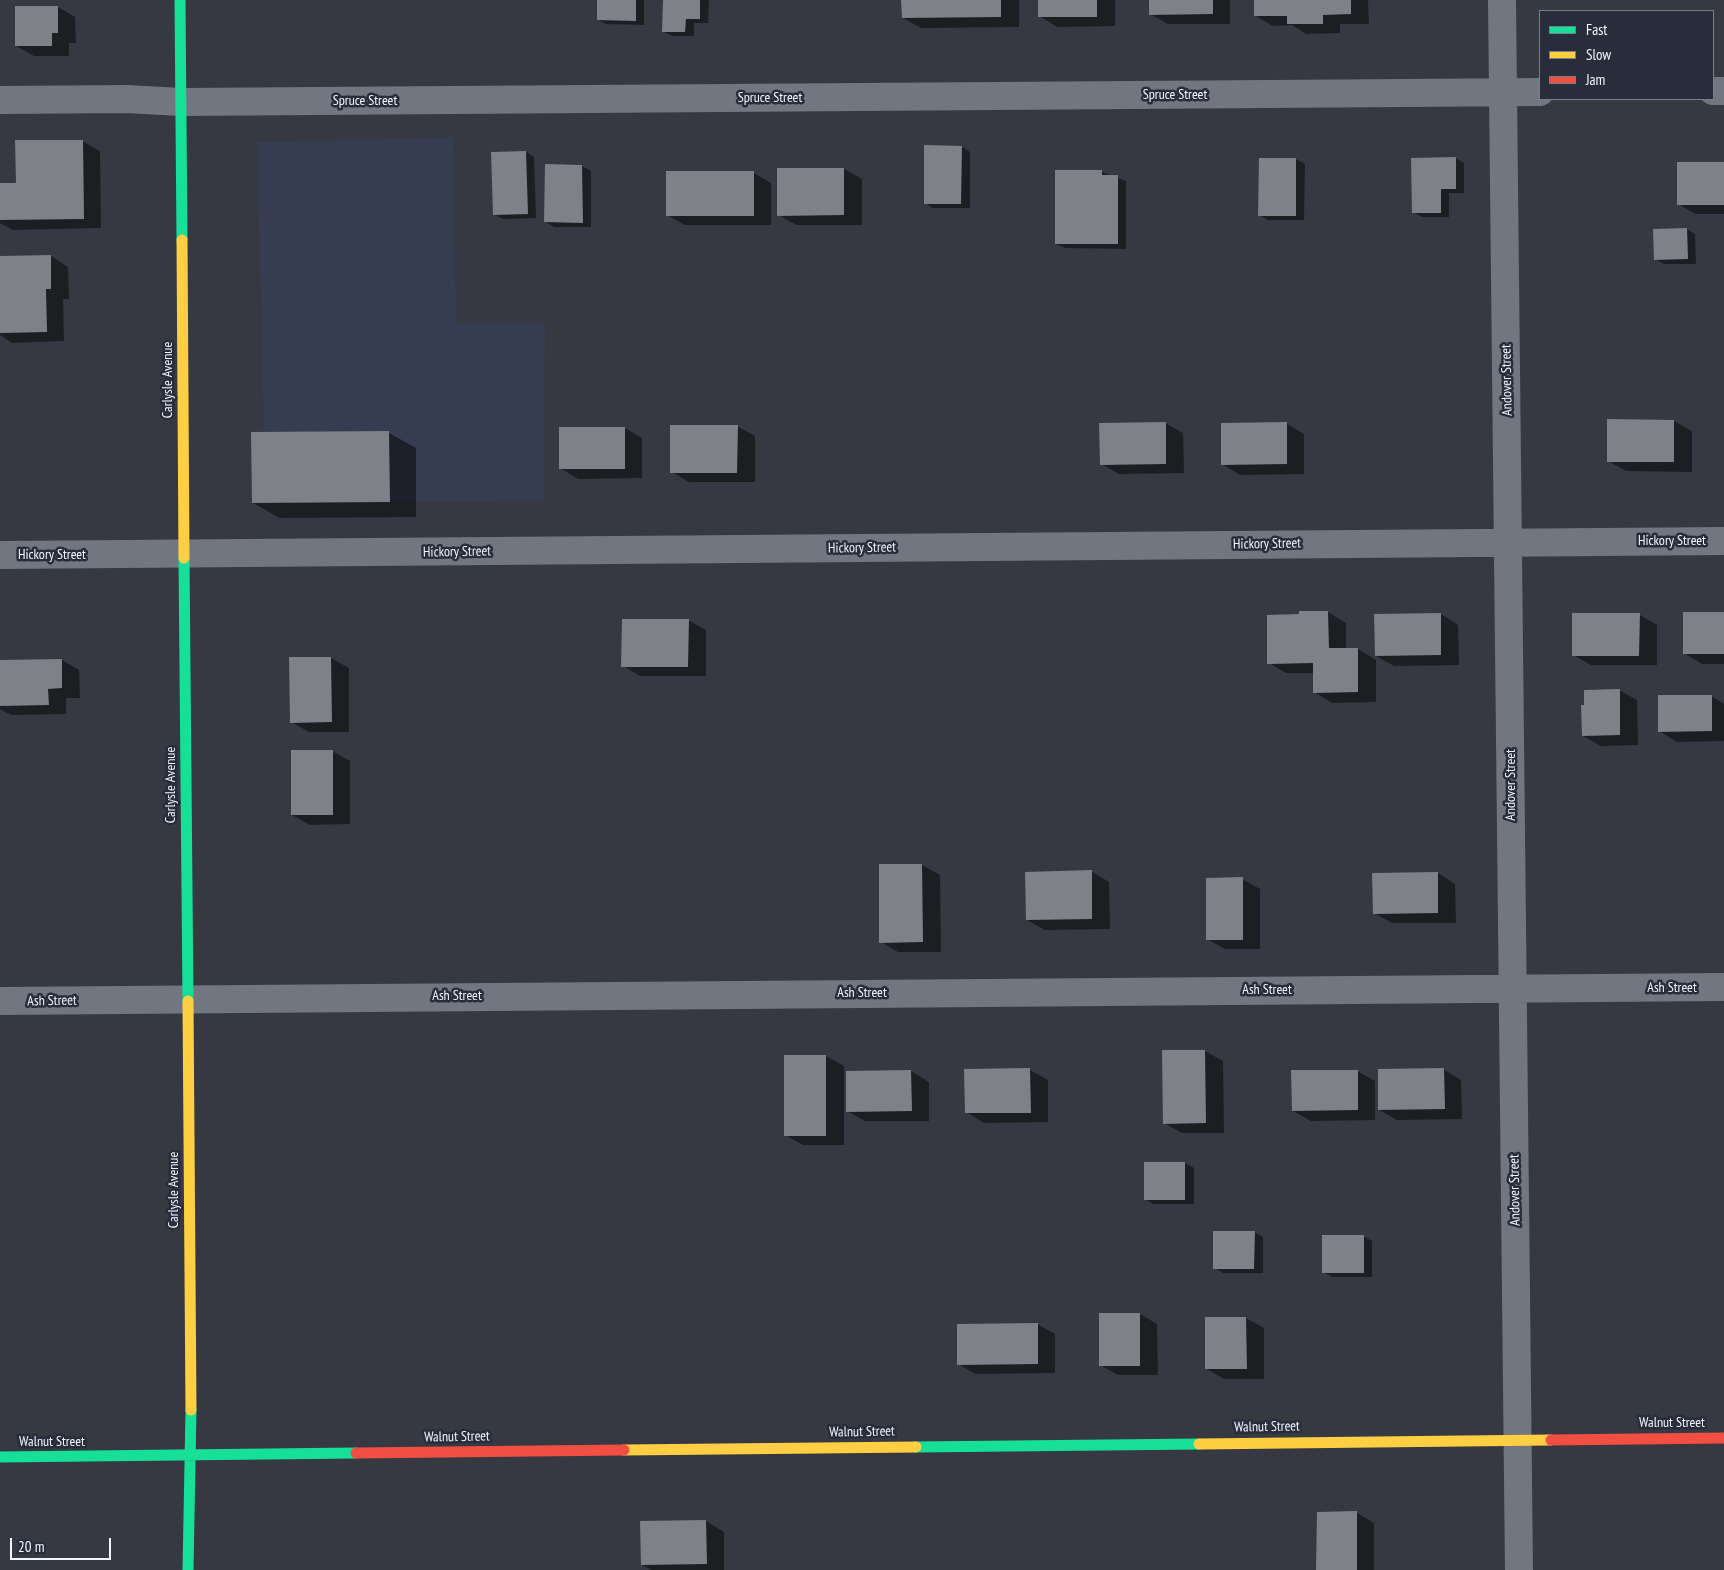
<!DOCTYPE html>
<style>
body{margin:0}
#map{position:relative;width:1724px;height:1570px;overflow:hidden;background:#363941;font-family:"PT Sans Narrow",sans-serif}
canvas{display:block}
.legend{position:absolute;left:1539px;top:10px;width:175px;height:90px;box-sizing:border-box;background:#282d3b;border:1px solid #787d89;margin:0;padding:6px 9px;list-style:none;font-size:15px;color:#f1f5fe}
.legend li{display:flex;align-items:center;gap:10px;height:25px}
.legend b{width:25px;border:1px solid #787d89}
.scale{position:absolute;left:10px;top:1538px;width:101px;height:22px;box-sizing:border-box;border:2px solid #f1f5fe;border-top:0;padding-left:6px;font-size:15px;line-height:18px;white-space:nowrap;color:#f1f5fe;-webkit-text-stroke:4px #282d3b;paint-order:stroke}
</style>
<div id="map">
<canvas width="1724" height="1570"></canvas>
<ul class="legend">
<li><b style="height:6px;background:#16e098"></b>Fast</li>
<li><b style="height:6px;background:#ffcf43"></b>Slow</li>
<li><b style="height:6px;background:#f24e42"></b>Jam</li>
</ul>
<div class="scale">20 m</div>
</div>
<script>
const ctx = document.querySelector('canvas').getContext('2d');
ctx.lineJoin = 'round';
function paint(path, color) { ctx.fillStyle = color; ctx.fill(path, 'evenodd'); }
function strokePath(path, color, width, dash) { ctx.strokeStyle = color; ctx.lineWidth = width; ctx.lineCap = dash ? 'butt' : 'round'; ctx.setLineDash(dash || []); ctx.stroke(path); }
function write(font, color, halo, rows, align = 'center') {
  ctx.font = font + ' "PT Sans Narrow",sans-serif'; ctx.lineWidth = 5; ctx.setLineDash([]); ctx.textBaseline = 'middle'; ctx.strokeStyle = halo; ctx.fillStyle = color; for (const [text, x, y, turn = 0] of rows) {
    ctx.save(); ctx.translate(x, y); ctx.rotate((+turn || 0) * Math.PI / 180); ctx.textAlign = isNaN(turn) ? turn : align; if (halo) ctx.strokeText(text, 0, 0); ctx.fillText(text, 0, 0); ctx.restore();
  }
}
paint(new Path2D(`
 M453,137L456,323H545L544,501L390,502L389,431L264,433L257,142Z`), '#373d50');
paint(new Path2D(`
 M598,0H644V25L606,24L598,20Z
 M664,0H709L708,23H694V36H672L664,32Z
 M903,0H1019V27L921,28L903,18Z
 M1039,0H1115V26L1057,27L1040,16Z
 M1150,0H1230V24H1168L1150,14Z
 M1256,0H1368L1369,24H1340V33L1306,34L1292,25L1273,26L1256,16Z
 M58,7L75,17L76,43H69V56H34L16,46Z
 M82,141L100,151L101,228L13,230L0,223V184H17Z
 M962,147L970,152V208H933L925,203Z
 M526,152L534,157L536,218L503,219L494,214Z
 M1455,158L1464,163V193H1449V217H1422L1413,212Z
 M1260,159H1296L1305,164L1304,220H1268L1259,215Z
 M1724,163V214H1696L1678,204Z
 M546,166H582L591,171V227H554L546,222Z
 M778,169H844L862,179V225H796L779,215Z
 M1102,172L1126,181V249L1065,248L1056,244Z
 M754,173L771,183V225H685L667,215Z
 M1687,229L1695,234L1696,264H1664L1655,259Z
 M51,256L68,267L69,299H63L64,341L12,343L0,335V257Z
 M1674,421L1692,431V472L1626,471L1608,461Z
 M1165,423L1183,433L1184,473L1119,474L1101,464Z
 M1286,423L1304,434V474L1240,475L1222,464Z
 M737,426L755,436V482H689L672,472Z
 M625,428L642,438V478L578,479L560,468Z
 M389,433L416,448V517L280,518L253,503Z
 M1328,612L1346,623V649H1358L1376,660V702L1332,703L1314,692V673H1286L1269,663L1268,616Z
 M1724,613V664H1702L1684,653Z
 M1441,614L1458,625L1459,665L1394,666L1376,656Z
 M1640,615L1657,625V665H1591L1573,655Z
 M688,620L706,630V676H640L623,666Z
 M331,658L349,668V732H309L291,722Z
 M62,660L79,670L80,698H66V714L11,715L0,709V661Z
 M1619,690L1637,700L1638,745L1601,746L1583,736Z
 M1711,696L1724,704V741L1677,742L1659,731Z
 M332,751L350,761V824L310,825L292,815Z
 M922,865L940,875L941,952H898L881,942Z
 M1091,871L1109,882L1110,929L1045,930L1027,920Z
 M1438,873L1455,884L1456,923H1392L1374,913Z
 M1242,879L1260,889V949H1225L1207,939Z
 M1163,1051H1205L1223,1061L1224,1133H1182L1164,1123Z
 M826,1056L844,1066V1145H803L785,1135Z
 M1443,1069L1461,1080L1462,1119L1397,1120L1379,1110Z
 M1030,1070L1048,1080V1122L984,1123L966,1112Z
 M911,1071L929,1082V1121H865L847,1111V1072Z
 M1357,1071L1375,1081V1120L1311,1121L1293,1111Z
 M1145,1163H1185L1194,1168V1204H1153L1145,1199Z
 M1254,1232L1263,1237V1273H1223L1215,1268Z
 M1363,1236L1372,1241V1277H1332L1323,1272Z
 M1140,1314L1157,1324L1158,1375H1118L1100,1365Z
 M1246,1318L1264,1328V1379H1224L1207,1369Z
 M1037,1324L1055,1334V1373L976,1374L958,1364Z
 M1357,1513L1374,1523V1570H1318Z
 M706,1521L724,1532V1570H652L642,1565Z`), '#0007');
paint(new Path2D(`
 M597,0H636V21L597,20Z
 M663,0H700V19H686L685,32H662Z
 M901,0H1001V17L902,18Z
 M1038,0H1097V17H1038Z
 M1149,0H1213V14L1149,15Z
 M1254,0H1351V14L1323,15V24H1287V16H1254Z
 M15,6H58V33H52V46H15Z
 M15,140H83L84,219L0,220V183H16Z
 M924,145L962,146L961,204H924Z
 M526,151L528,214L493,215L491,152Z
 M1456,157V189H1441V213H1412L1411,158Z
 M1259,158H1296V216H1258Z
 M1677,162H1724V205H1677Z
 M545,164L582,165L583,223L544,222Z
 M777,168H844V215L777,216Z
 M1055,170H1102V175H1118V244H1055Z
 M666,171H754V216H666Z
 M1687,228L1688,259L1654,260L1653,229Z
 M51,255V289H46L47,332L0,333V256Z
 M1607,419L1674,420V462H1607Z
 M1166,422V464L1100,465L1099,423Z
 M1287,422V464L1221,465V423Z
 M670,425H738L737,473H670Z
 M559,427H625V469H559Z
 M389,431L390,502L252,503L251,432Z
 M1299,611H1328L1329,648H1358V692L1313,693V663L1267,664V615L1299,614Z
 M1683,612H1724V654H1683Z
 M1441,613V655L1375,656L1374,614Z
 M1572,613H1640L1639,656H1572Z
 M622,619H689L688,667H621Z
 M289,657H331L332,722L290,723Z
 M62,659V688L48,689L49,705L0,706V660Z
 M1620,689V735L1582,736L1581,705H1584V690Z
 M1658,695H1712V731L1658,732Z
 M291,750H333V815H291Z
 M879,864H922L923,942L879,943Z
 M1092,870V919L1026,920L1025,872Z
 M1438,872V913L1373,914L1372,873Z
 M1243,877V940H1206V878Z
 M1162,1050H1205L1206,1123L1163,1124Z
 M784,1055H826V1136H784Z
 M1030,1068L1031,1113H965L964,1069Z
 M1444,1068L1445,1109L1378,1110V1069Z
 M911,1070L912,1111L846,1112V1071Z
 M1291,1070H1358V1110L1292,1111Z
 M1144,1162H1185V1200H1144Z
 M1213,1231H1255L1254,1269H1213Z
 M1322,1235H1364V1273H1322Z
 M1099,1313H1140V1366H1099Z
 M1205,1317H1246L1247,1369H1205Z
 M1038,1323V1364L957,1365V1324Z
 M1357,1511V1570H1316L1317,1512Z
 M706,1520L707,1564L641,1565L640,1521Z`), '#7f8188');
strokePath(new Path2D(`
 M1502,0L1519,1570
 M1713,91H1724
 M0,100L127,99L181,102L1540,92
 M0,555L1724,541
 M0,1001L1724,987`), '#727680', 28);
strokePath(new Path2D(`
 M180,0L182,240
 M184,558L188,1001
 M916,1447L1199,1444
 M0,1457L356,1453
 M188,1570L191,1410`), '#16e098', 11);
strokePath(new Path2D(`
 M182,240L184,558
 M188,1001L191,1410
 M1199,1444L1551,1440
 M624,1450L916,1447`), '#ffcf43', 11);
strokePath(new Path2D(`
 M1551,1440L1724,1438
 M356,1453L624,1450`), '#f24e42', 11);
write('14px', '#f1f5fe', '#282d3b', [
 ["Spruce Street",1175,95],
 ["Spruce Street",770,98],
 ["Spruce Street",365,101],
 ["Carlysle Avenue",168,380,-90],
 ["Andover Street",1507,380,-91],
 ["Hickory Street",1672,541],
 ["Hickory Street",1267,544,-1],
 ["Hickory Street",862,548,-1],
 ["Hickory Street",457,552,-1],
 ["Hickory Street",52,555],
 ["Carlysle Avenue",171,785,-90],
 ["Andover Street",1511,785,-90],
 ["Ash Street",1672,988],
 ["Ash Street",1267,990],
 ["Ash Street",862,993],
 ["Ash Street",457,996],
 ["Ash Street",52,1001,-1],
 ["Carlysle Avenue",174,1190,-90],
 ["Andover Street",1515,1190,-91],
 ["Walnut Street",1672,1423],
 ["Walnut Street",1267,1427,-1],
 ["Walnut Street",862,1432,-1],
 ["Walnut Street",457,1437,-1],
 ["Walnut Street",52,1442]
]);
</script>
